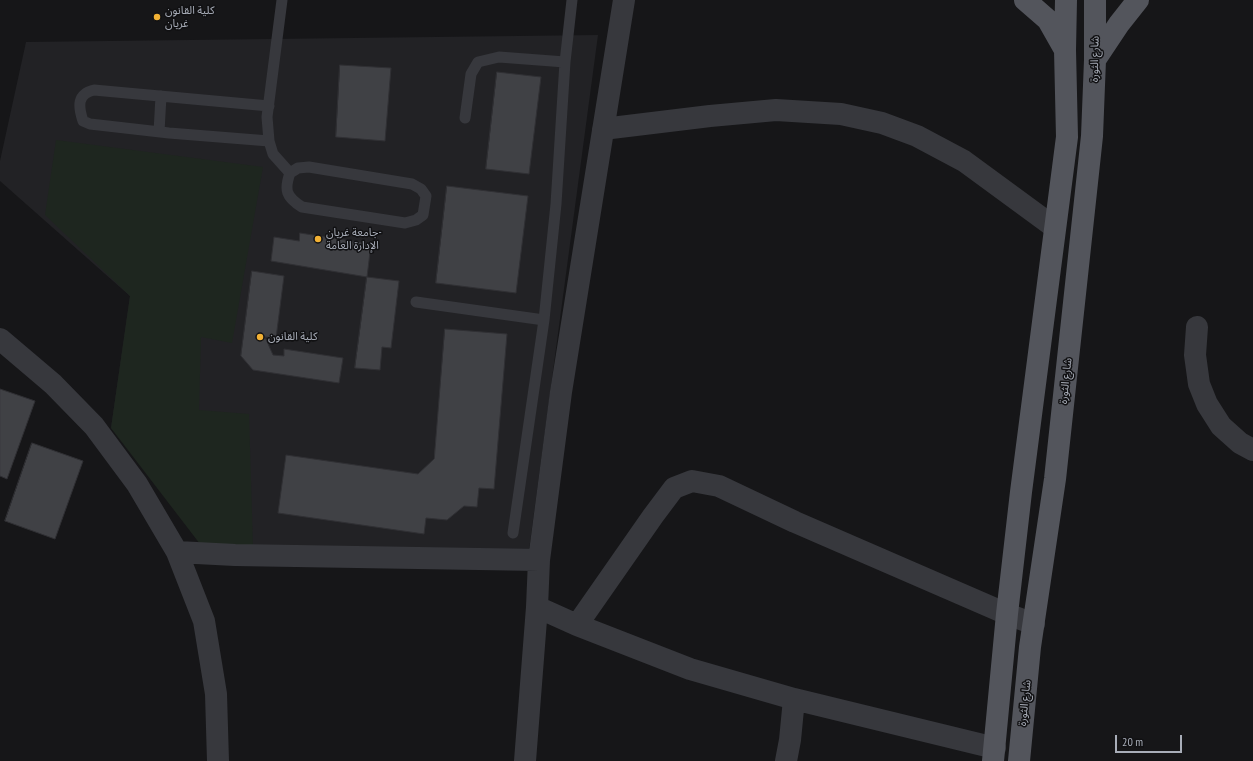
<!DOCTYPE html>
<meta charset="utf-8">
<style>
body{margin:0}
#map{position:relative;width:1253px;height:761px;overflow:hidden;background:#161618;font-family:"PT Sans Narrow",sans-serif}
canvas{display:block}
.scale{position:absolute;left:1115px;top:735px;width:67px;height:18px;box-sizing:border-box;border:2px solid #a8adb8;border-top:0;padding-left:5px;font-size:12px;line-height:14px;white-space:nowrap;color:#a8adb8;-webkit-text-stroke:3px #111113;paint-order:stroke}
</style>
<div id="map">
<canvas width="1253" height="761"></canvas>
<div class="scale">20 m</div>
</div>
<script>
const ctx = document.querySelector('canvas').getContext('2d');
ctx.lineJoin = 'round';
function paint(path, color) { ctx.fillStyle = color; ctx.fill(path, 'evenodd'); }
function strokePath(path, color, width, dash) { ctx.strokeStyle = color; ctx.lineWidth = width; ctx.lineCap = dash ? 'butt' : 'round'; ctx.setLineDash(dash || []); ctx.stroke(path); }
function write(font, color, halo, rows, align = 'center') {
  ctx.font = font + ' "PT Sans Narrow","Noto Sans Arabic",sans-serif'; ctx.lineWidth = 3; ctx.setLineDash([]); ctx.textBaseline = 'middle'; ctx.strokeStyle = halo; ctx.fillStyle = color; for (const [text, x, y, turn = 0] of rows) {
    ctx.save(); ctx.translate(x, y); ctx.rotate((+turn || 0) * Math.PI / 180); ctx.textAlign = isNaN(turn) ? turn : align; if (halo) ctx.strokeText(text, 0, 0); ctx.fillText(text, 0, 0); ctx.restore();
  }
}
paint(new Path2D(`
 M598,35L529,550L253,547L120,438L111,428L130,296L0,181V161L26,42Z`), '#222225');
paint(new Path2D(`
 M56,140L263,167L232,343L201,337L199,410L249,414L253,547L200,544L111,428L130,296L45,215Z`), '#1e261f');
const building = new Path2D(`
 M340,65L391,68L385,141L336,137Z
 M497,72L541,77L529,174L486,169Z
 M447,186L528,196L516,293L436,283Z
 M300,233L371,244L367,277L271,261L274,237L299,241Z
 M252,271L284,276L276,338L265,337L273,355L284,356V349L343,358L339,383L253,370L241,356Z
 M367,277L399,281L391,348L382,347L380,370L355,368Z
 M445,329L507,334L494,489L479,488L477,507L464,506L447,520L426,518L424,534L278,513L286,455L418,474L434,459Z
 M0,389L35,401L7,479L0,476Z
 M32,443L83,461L55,539L5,521Z`);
paint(building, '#404145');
strokePath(building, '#303034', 1);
strokePath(new Path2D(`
 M282,0L267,117L269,141L273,154L290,173
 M465,118L471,74L478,62L499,57L565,62
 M159,132L161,96
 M269,141L169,133L90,124L83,121C78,106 77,94 94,90L269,106
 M309,167L412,184L421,189L426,196L423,215L416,220L405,223L302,207C286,197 284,190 290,173L298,168Z
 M416,302L544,320
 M513,533L544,320L556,204L565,62L572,0`), '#37383d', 11);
strokePath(new Path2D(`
 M603,129L710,116L776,110L841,114L882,123L917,136L964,161L1054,227
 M1197,327L1195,355L1199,384L1207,404L1221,426L1240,443L1253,450
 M0,339L53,384L94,426L137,484L177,552L204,621L216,694L218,761
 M177,552L235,555L539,560
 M537,607L577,625L690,669L794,699L995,748
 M577,625L653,516L674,488L692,481L719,486L795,522L1007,614L1034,624
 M525,761L537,607L539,560L561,392L624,0
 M786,761L790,740L794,699`), '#37383d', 22);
strokePath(new Path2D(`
 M1025,0L1048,20L1065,50
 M1095,60L1119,24L1138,0
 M993,761L1007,614L1021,492L1067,137L1065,50L1066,0
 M1019,761L1030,647L1055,479L1092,136L1095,60V0`), '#53555c', 22);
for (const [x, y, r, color] of [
 [157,17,4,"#f2b134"],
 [318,239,4,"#f2b134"],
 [260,337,4,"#f2b134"]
]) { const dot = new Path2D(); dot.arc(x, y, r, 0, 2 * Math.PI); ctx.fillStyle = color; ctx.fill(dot); strokePath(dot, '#111113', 1.5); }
write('11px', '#a8adb8', '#111113', [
 ["كلية القانون",165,11],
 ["غريان",165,24],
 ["جامعة غريان-",326,233],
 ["الإدارة العامة",326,246],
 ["كلية القانون",268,337]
], 'left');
write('11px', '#a8adb8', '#111113', [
 ["شارع الثورة",1095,59,-89],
 ["شارع الثورة",1066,381,-84],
 ["شارع الثورة",1025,703,-84]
]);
</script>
